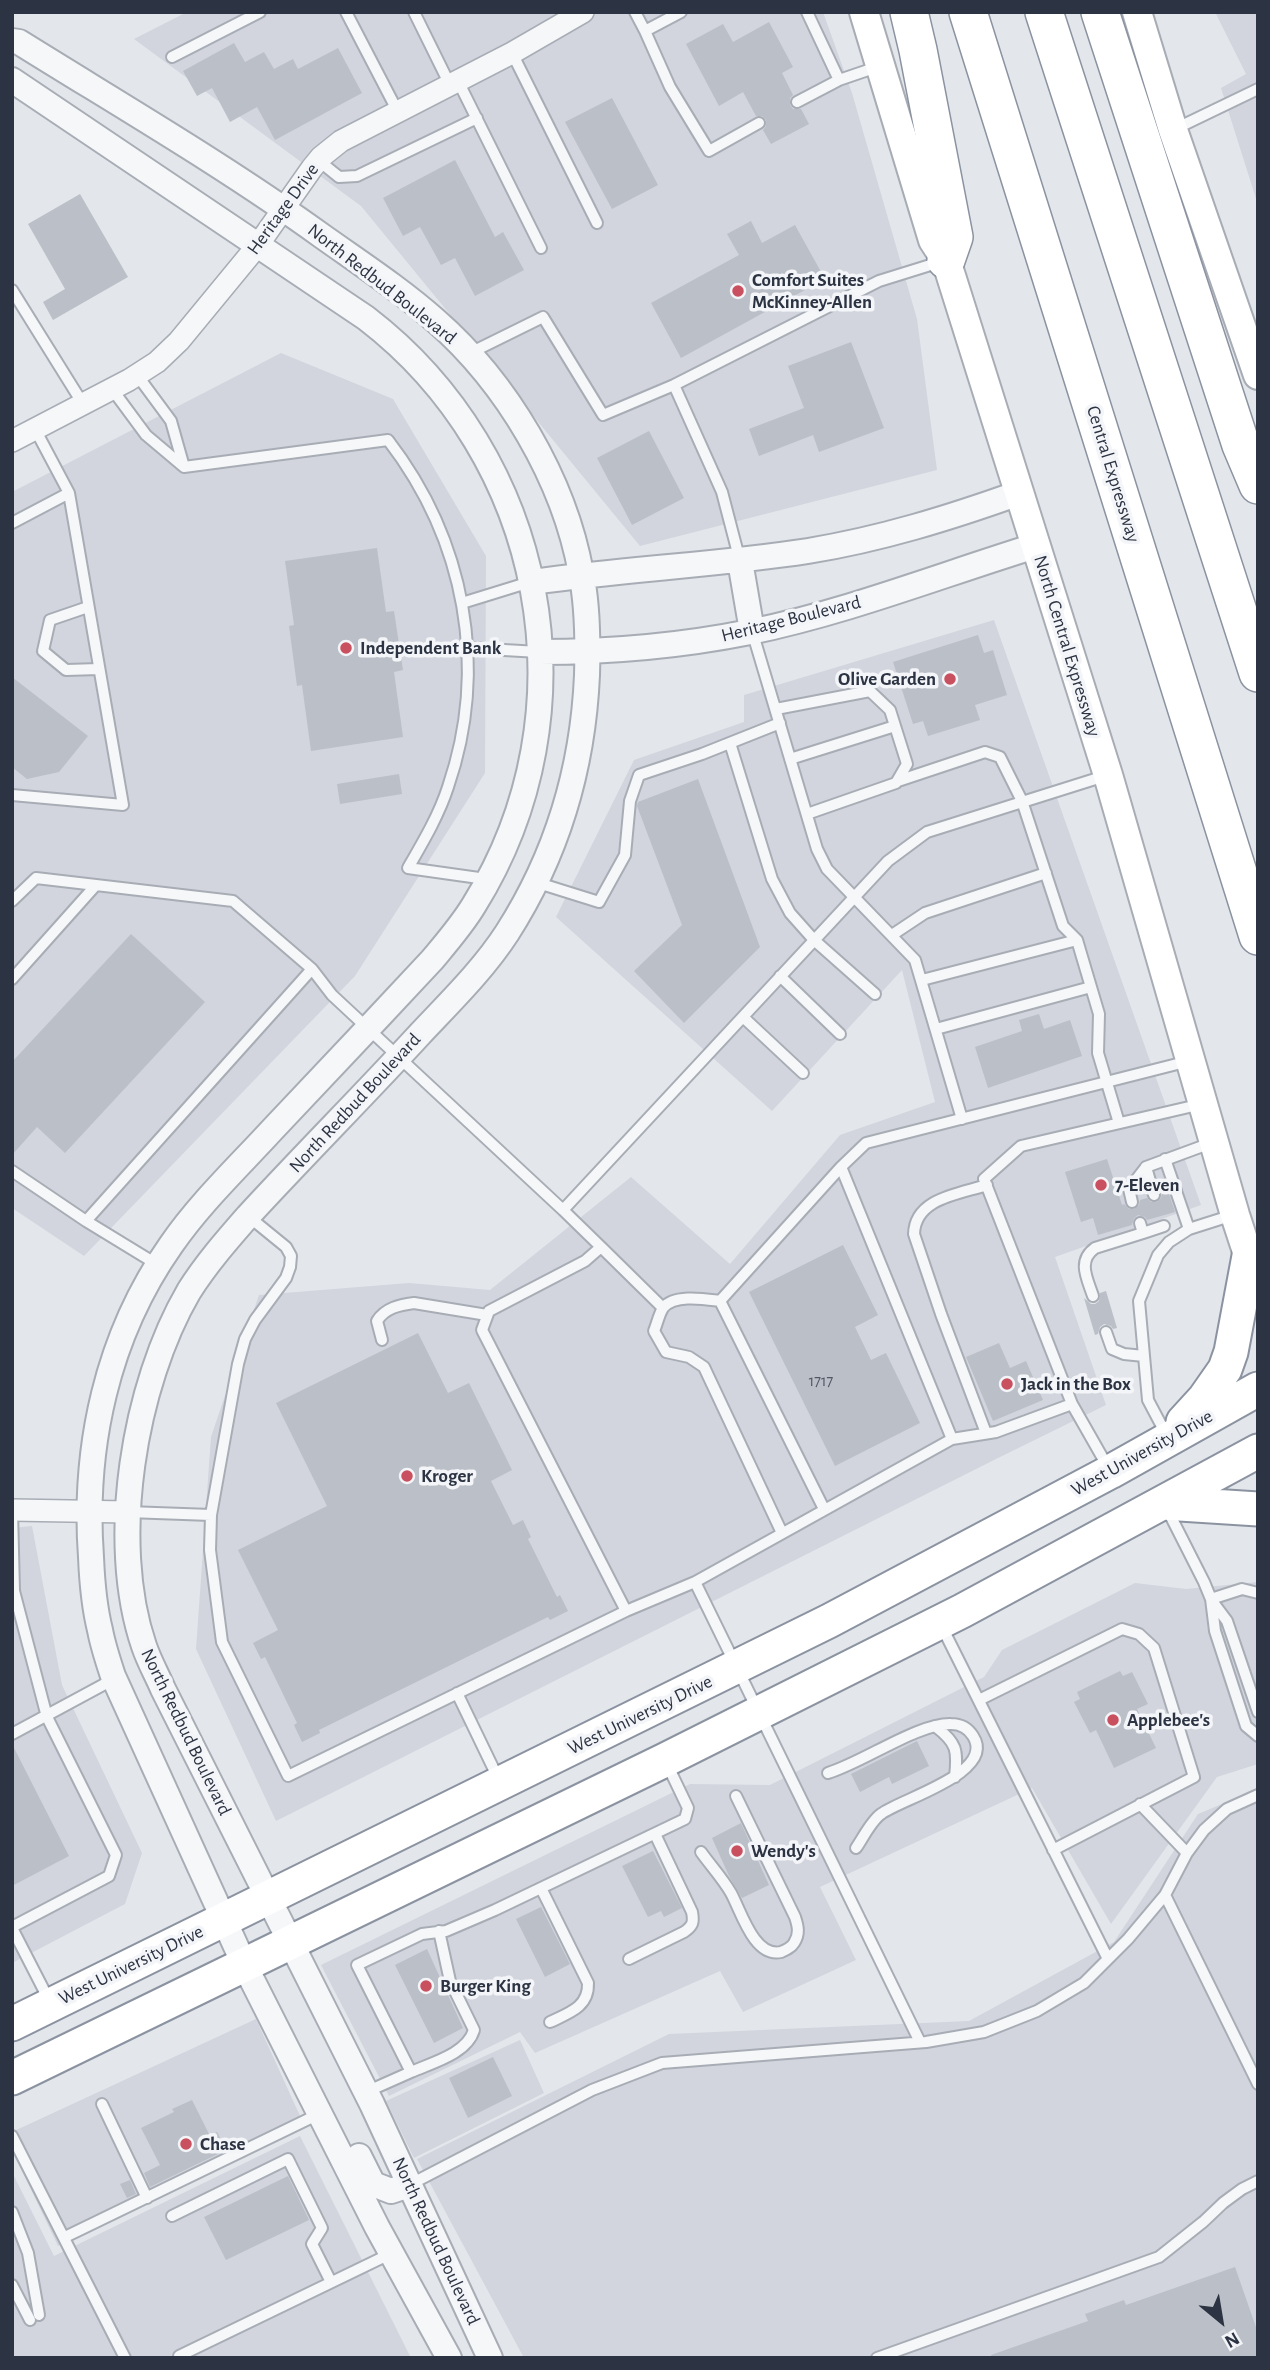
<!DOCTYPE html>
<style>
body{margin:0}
#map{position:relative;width:1270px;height:2370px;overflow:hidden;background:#e3e6eb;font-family:"Alegreya Sans",sans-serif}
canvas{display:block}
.frame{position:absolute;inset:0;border:14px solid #2c3342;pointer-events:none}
.north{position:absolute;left:1186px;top:2286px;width:70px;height:70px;-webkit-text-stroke:5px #f3f5f8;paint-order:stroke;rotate:150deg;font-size:19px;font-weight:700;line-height:28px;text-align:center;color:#2c3342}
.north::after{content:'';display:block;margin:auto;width:24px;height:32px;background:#2c3342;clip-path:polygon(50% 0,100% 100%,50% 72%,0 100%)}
</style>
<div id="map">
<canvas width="1270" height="2370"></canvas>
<div class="frame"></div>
<div class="north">N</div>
</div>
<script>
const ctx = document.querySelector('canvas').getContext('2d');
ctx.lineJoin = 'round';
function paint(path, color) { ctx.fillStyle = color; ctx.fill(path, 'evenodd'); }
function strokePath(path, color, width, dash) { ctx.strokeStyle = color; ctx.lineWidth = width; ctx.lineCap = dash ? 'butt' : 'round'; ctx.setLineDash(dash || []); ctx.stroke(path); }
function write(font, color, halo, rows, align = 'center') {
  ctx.font = font + ' "Alegreya Sans",sans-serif'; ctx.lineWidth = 7; ctx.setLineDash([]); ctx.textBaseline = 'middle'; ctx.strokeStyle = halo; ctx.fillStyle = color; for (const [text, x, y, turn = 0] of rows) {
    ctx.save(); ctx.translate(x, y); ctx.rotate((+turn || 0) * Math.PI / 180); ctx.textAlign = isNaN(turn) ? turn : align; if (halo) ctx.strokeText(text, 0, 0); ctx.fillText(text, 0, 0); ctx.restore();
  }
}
paint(new Path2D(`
 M187,12H823L852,93L917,319L937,470L640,546L361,206L134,39Z
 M1215,12H1258V205L1221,88L1246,74Z
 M281,353L393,399L486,556L485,773L355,976L84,1256L12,1208V492Z
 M994,620L1201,1205L1055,1257L1106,1405L996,1459L276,1821L196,1649L211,1437L259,1295L409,1283L490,1290L631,1177L730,1264L840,1135L935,1102L902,970L772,1111L556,917L634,760L744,722V695Z
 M32,1526L62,1685L142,1853L125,1904L12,1963V1528Z
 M1258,1582V1764L1217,1777L1111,1924L1032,1788L820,1887L856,1960L743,2012L720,1971L535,2053L520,2032L389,2096L321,1965L690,1784L770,1785L984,1677L1002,1650L1135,1583L1186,1589Z
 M1258,1789V2358H524L417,2159L669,2034L969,2021L1114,1942L1198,1814Z
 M256,2019L305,2127L58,2246L12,2150V2132Z
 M520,2040L544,2093L414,2158L386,2101Z
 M300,2136L411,2358H12V2172L54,2256Z`), '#d2d5dd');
paint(new Path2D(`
 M769,22L793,67L782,73L793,95L790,98V105L793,109H801L809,124L771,144L763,130L766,126V120L762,116H756L743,92L719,106L686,44L723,24L733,42Z
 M234,43L245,62L264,52L274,69L293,59L298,69L338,48L362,93L275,140L257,107L230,122L212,88L197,96L183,71Z
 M612,98L658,185L612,209L565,122Z
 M455,160L495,237L503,232L524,270L475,296L455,258L441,265L420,227L403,236L383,198Z
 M80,194L128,277L53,320L43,302L65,289L28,224Z
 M751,221L762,243L795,225L825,279L681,358L651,303L739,255L727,234Z
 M851,342L884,428L819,452L813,435L759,456L749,429L804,408L788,366Z
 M649,431L684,498L632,525L597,458Z
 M377,548L386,612L394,611L403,670L394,672L403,737L311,751L302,685L297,686L289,626L294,625L285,561Z
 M978,635L984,653L993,650L1007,695L975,705L980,720L928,736L923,721L913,724L893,662Z
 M12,677L88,736L59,772L27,779L12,767Z
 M399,774L402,794L340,804L337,784Z
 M698,779L760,947L684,1023L634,971L682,925L637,806L638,802Z
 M131,934L205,1002L65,1153L37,1127L12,1155V1062Z
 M1039,1014L1044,1029L1070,1020L1082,1056L988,1088L975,1047L1022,1031L1019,1020Z
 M1107,1159L1122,1205L1124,1204L1129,1209H1134L1139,1205L1140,1200L1147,1198L1151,1202H1157L1161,1198L1162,1193L1168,1191L1175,1212L1147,1220L1145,1217L1138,1215L1134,1218L1132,1225L1098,1235L1093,1218L1081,1222L1065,1172Z
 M843,1245L878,1315L855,1327L871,1360L886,1353L920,1423L835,1466L749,1292Z
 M1106,1291L1117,1328L1113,1329L1111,1326L1104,1324L1100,1327L1098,1334L1095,1335L1084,1298L1091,1304H1095L1099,1301L1100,1293Z
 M418,1333L448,1393L469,1383L512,1470L491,1481L513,1525L523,1520L531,1537L528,1539L557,1597L560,1595L568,1611L550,1620L548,1617L319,1730L320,1733L302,1742L294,1725L297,1723L265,1657L261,1659L253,1643L278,1630L238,1550L327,1506L276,1403Z
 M999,1343L1010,1368L1026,1361L1043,1400L993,1421L966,1357Z
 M1120,1671L1123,1676L1132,1672L1148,1704L1137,1709L1156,1748L1114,1768L1096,1730L1090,1733L1074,1702L1080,1699L1077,1692Z
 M917,1741L929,1766L892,1784L889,1777L860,1792L851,1774Z
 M12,1744L69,1856L12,1886Z
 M741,1823L769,1885L742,1898L729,1876L712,1838Z
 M653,1851L682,1908L664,1917L661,1911L648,1917L622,1866Z
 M541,1907L570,1964L545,1977L516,1919Z
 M427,1949L463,2028L434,2043L395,1965Z
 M493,2057L512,2096L468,2118L449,2078Z
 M192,2100L210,2136L217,2132L226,2150L150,2187L144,2173L160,2165L141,2128L174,2112L172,2109Z
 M288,2176L309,2220L226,2260L204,2217Z
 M130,2180L136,2194L127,2198L120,2184Z
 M1235,2267L1258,2333V2358H992L991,2355L1088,2321L1085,2314L1124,2300L1126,2305Z`), '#bbbfc7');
const service = new Path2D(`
 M346,12L398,112
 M414,12L450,85
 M635,12L645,31
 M681,12L645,31L670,87L709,151L759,123
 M807,12L839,80L880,66
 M512,53L597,223
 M172,57L260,12
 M458,81L541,248
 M797,102L839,80
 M1175,129L1258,89
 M318,160L339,177L357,176L477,118
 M12,290L83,404
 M470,353L543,317L603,415L674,385L879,281L940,262
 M137,375L171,421L184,467
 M674,385L722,492L740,561
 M112,389L146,435L184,467L388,440C465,540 489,667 448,787C439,815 423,842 408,868L486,879
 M12,523L69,493L35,429
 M462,603L530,582
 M88,607L50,620L43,651L66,670L99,669
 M752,631L817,849L827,869L915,960L962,1119
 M469,648L539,652
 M776,709L870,691L890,710L907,764L896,783L807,814
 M730,743L772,879L790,913L814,940L875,994
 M790,759L895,726
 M898,781L985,752L1000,757L1022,801L1063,926L1077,940L1099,1014L1098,1053L1119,1123
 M12,795L123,805L69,493
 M535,882L599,902L625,855L630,801L639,775L702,754L780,723
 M12,901L36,878L233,901L312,969L332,995L563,1210L888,861L927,832L1108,775
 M892,935L925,913L1046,873
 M780,976L840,1034
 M12,979L96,885
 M922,980L1077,940
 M743,1017L803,1073
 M936,1029L1091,987
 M1165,1159L1189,1229
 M12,1171L86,1221L312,969
 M1154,1195L1146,1167L1211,1143
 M1132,1202L1129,1189L1146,1167
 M248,1216L286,1247L291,1256L290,1267L286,1278L255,1320L245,1339L238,1364L211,1515L210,1550L222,1642L288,1776L626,1611L482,1330L489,1311L585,1261L601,1247L563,1210
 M86,1221L158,1265
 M1140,1223L1143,1233L1164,1226
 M601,1247L663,1308
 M1093,1296C1087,1278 1077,1261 1095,1248L1143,1233
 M720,1301L841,1167
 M1106,1332L1112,1349L1124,1354L1144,1356
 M382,1340L377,1321C385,1308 399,1305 414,1303L487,1315
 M1072,1404L984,1179L1021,1146L1202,1104
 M986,1433L941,1314L914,1234C915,1198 959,1194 987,1185
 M1167,1436L1148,1400L1139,1301L1158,1255L1169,1242L1189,1229L1233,1215
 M952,1439L841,1167L866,1143L1189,1061
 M1167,1509L1204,1582L1211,1599L1215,1631L1246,1726L1258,1736
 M128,1512L211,1515
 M782,1533L704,1367L689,1357L666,1352L654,1331C657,1324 659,1314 663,1308C674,1294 704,1299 720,1301L824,1509
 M1211,1599L1242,1589L1258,1593
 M1212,1601L1227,1621L1258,1712
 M626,1611L695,1582
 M941,1625L1108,1959
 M457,1693L498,1778
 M979,1700L1122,1629L1139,1634L1154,1648L1194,1777L1053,1850
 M935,1726C957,1743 958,1750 955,1777
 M12,1734L114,1679
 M828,1773C864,1762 918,1723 951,1724C960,1724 968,1728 973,1736C997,1773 900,1799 881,1814C871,1821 863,1838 856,1848
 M1140,1804L1187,1853
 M701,1852C711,1866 723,1879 731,1893C741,1911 754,1958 781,1952C786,1950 791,1948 794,1943C800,1934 798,1926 795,1917L736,1796
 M541,1888L588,1983C589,2007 569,2013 550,2022
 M1165,1895L1258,2084
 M12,1927L109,1876L116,1855L47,1717L14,1591L12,1510
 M12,1928L50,2002
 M629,1959L684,1932C693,1926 694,1922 692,1912L655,1834
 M920,2042L695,1582L952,1439L996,1432L1072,1404L1109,1469
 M411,2072C431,2063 467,2054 474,2030L450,1981L439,1931
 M366,2092L411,2072L357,1965L422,1934L446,1931L495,1910L685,1819L688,1808L666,1762
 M102,2104L147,2198
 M12,2136L125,2358
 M409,2185L592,2090L662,2063L926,2042L984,2032L1037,2011L1084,1983L1128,1939L1165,1895L1187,1853L1204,1830L1227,1809L1258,1795
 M12,2212L28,2253L39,2315
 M172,2216L288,2159L322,2228L312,2244L331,2282
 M65,2237L321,2113
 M12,2285L30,2320
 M179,2356L392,2253
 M877,2358L1159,2257L1203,2222L1223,2203L1242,2189L1258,2181`);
const minor = new Path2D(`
 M12,441L129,380L157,362L179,341L258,245L312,168L321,157L341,141L512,53L583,12
 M12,1510L128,1512`);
const tertiary = new Path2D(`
 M12,41L19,42C120,105 225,166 322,236C360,263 400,289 435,320C507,383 564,479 581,573C588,606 588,641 587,675C583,767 557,855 507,933C483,970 450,1002 420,1034C364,1095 305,1154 248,1216C227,1240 206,1264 189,1291C134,1385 108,1541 144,1646C149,1661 157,1675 163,1689L372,2104L490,2358
 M12,80L366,318C546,456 595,711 474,905C462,925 447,942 432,960C379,1017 326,1073 272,1130C238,1167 200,1203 171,1245C107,1336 83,1447 91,1557C92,1581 94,1606 100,1630C103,1646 108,1661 113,1676L244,1964L377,2227L449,2358
 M740,561L752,631
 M533,582C624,569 717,565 808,551C881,539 949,518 1019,493
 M539,652C611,652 680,646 750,632C847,612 941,575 1035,546
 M359,2156L373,2184L391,2191L409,2185`);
const secondary = new Path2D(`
 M864,12L933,240L946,260L1108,775L1235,1215L1255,1276
 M1137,12L1173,130L1258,375`);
const trunk = new Path2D(`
 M1183,1422L1204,1399L1225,1369L1231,1352L1249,1256
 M1164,1503L1258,1509
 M12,2024L829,1621L1110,1472L1258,1389
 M12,2078L665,1760L962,1611L1258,1451`);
const motorway = new Path2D(`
 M909,12L918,50L954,237L946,260
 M968,12L1258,936
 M1044,12L1258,673
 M1100,12L1241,445L1258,485`);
strokePath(service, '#a8adb5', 14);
strokePath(minor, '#a8adb5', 24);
strokePath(tertiary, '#a8adb5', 28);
strokePath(secondary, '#a8adb5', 32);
strokePath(trunk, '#8b93a1', 37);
strokePath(motorway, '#8b93a1', 40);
strokePath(service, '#f6f7f9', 10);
strokePath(minor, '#f6f7f9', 21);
strokePath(tertiary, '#f6f7f9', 24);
strokePath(secondary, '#fff', 28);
strokePath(trunk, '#fff', 33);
strokePath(motorway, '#fff', 37);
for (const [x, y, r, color] of [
 [738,291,7,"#c9505f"],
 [346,648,7,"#c9505f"],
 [950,679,7,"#c9505f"],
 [1101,1185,7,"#c9505f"],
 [1007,1384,7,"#c9505f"],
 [407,1476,7,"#c9505f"],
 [1113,1720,7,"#c9505f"],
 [737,1851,7,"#c9505f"],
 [426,1986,7,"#c9505f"],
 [186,2144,7,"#c9505f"]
]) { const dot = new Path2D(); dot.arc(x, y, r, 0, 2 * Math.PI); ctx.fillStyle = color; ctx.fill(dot); strokePath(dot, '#f3f5f8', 2.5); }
write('16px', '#505663', null, [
 ["1717",821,1381]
]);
write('19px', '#2c3342', '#f3f5f8', [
 ["Heritage Drive",283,209,-54],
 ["North Redbud Boulevard",382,284,38],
 ["Central Expressway",1113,474,73],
 ["Heritage Boulevard",791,619,-14],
 ["North Central Expressway",1067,646,73],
 ["North Redbud Boulevard",355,1103,-47],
 ["West University Drive",1142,1453,-29],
 ["West University Drive",640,1715,-26],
 ["North Redbud Boulevard",186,1732,64],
 ["West University Drive",131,1965,-26],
 ["North Redbud Boulevard",436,2241,65]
]);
write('bold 19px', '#2c3342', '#f3f5f8', [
 ["Comfort Suites",752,280],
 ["McKinney-Allen",752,302],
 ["Independent Bank",360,648],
 ["Olive Garden",936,679,"right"],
 ["7-Eleven",1115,1185],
 ["Jack in the Box",1021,1384],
 ["Kroger",421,1476],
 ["Applebee's",1127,1720],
 ["Wendy's",751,1851],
 ["Burger King",440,1986],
 ["Chase",200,2144]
], 'left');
</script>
